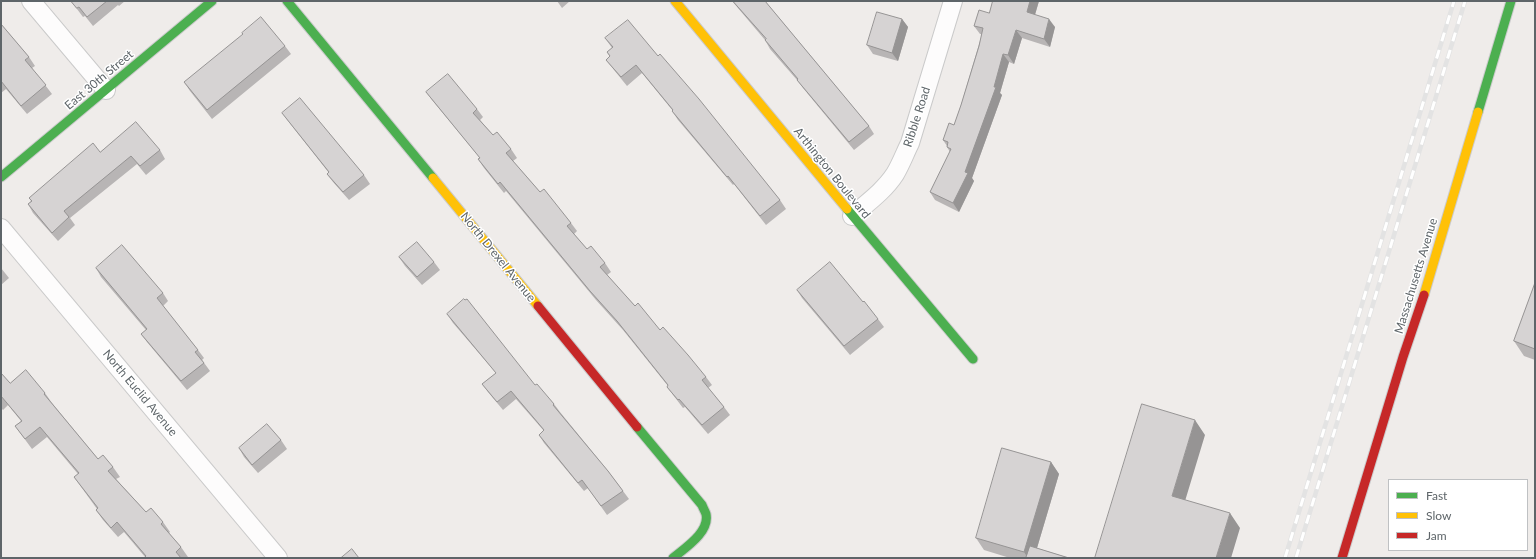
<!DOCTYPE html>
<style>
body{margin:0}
#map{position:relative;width:1536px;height:559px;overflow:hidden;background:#efecea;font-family:Lato,sans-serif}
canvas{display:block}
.frame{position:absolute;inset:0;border:2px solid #5e6569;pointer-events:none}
.legend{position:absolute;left:1388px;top:479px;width:140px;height:72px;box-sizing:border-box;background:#fff;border:1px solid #bfc1c3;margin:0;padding:5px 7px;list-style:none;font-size:12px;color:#5e6569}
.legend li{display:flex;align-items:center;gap:8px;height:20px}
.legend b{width:20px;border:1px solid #bfc1c3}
</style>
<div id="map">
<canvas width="1536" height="559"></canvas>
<div class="frame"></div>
<ul class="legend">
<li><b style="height:5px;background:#4caf50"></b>Fast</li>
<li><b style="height:5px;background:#ffc107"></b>Slow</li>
<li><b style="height:5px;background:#c62828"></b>Jam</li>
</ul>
</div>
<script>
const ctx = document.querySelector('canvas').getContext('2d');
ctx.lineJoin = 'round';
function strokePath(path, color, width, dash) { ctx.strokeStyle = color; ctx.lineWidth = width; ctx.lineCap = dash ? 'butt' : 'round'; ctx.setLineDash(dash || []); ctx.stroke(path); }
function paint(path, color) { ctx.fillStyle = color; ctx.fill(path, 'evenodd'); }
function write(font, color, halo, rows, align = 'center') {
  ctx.font = font + ' Lato,sans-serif'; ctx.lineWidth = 3; ctx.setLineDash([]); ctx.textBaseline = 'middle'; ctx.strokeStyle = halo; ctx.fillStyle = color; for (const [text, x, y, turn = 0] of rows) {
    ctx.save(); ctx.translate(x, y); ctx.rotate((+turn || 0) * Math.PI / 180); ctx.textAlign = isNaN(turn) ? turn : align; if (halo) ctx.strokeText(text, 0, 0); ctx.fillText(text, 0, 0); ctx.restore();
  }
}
const street = new Path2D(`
 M31,1L106,90
 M852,216C867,203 884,191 895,174C901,164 905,153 910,143L953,1
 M1,228L278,558`);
const fast = new Path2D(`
 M287,1L433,178
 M1478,112L1511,1
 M1,177L212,1
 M847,209L973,359
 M637,427L702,505C703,508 705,511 706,514C710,532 685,548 673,558`);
const slow = new Path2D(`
 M675,1L847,209
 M433,178L538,306
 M1424,295L1478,112`);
const jam = new Path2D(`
 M538,306L637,427
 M1342,558L1403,357L1424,295`);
strokePath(street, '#cacaca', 20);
strokePath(fast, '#cbcbcc', 11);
strokePath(slow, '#cbcbcc', 11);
strokePath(jam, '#cbcbcc', 11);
strokePath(street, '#fdfcfc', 18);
strokePath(fast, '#4caf50', 9);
strokePath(slow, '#ffc107', 9);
strokePath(jam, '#c62828', 9);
const rail = new Path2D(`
 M1285,558L1454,1
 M1296,558L1465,1`);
strokePath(rail, '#e3e3e3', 4.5);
strokePath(rail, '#fff', 3, [9]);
paint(new Path2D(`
 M71,1H125L119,6L118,5L93,26L85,16L83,17Z
 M557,1H570L562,8Z
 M732,1H765L869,126L874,134L854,150L803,88L797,80L770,49L765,40Z
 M1039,1L1035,15L1055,27L1050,47L1022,38L1014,64L1009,62L1000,93L1002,95L972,178L974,181L959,212L935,200L930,192L950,152L947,147V146L943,140L954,125L961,105L982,34H980L974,26L989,13Z
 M902,19L908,27L898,61L873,54L867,45Z
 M1,24L29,57L35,66L32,68L52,94L27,114L6,89L1,93Z
 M605,38L658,56L780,200L786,209L766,225L734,184L733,185L678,120L672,111H673L642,73L627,86L606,60L610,57L607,52L612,48Z
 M285,46L291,54L212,119L190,91L184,82Z
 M426,92L477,109L483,117L480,120L493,135L511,149L517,158L513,161L540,192L571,223L577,231L574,234L587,249L605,263L611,272L607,275L635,306L660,330L706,377L712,385L708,388L724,407L730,415L708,434L685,407L683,408L667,387L668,386L623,330L596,300L506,191L504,193L484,168L478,159L480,158L432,100Z
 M282,113L364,175L370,184L349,200L333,182L327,174L329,173L288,121Z
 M160,150L165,159L146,175L137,164L70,218L75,225L58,241L33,213L28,204L31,201L29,198L100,152Z
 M399,257L434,262L440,270L422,285L405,266Z
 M1,268L9,278L1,285Z
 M96,268L163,293L168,301L163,306L198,350L204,358L202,360L210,371L187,390L147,342L141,334L146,330L101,277Z
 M1535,283V360L1524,356L1514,341Z
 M797,290L878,319L884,327L850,355L802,298Z
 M447,314L535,385L554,404L560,412L608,471L629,499L607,515L588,488L584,491L544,443L539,435L544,431L516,399L503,410L488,392L482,384L496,373L453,323Z
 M1,373L10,383L45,393L52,403L98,459L113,467L120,477L116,479L146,512L163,522L170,532L169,533L181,547L188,557L187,558H144L145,557L124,532L118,537L103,520L96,510L97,509L74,477L78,474L47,437L32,449L15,426L21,421L8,405L3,410L1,408Z
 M281,440L287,449L258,473L244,457L239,448Z
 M1051,462L1059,474L1037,548L1069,558H1010L984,550L976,538Z`), '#b8b5b5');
paint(new Path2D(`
 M1030,1H1039L1033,21L1027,12Z
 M902,19L908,27L898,61L892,53Z
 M1049,19L1055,27L1050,47L1044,39Z
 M1016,30L1022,38L1014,64L1008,55Z
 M1003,54L1009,62L1000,93L1002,95L972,178L974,181L959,212L953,203L965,172L994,87Z
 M1195,420L1205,435L1182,511L1172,496Z
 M1051,462L1059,474L1034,558H1028L1024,552Z
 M1230,513L1240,528L1231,558H1216Z`), '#969494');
const building = new Path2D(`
 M71,1H107L87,17L79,7L77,8Z
 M733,1H765L869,126L849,142L797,80L798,79L765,40L766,39Z
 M993,1H1030L1027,12L1049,19L1044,39L1016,30L1008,55L1003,54L994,87H996L965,172L968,173L953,203L930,192L951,149L947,147L948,142L943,140L949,123L954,125L961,105L979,46L983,28L974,26L979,10L989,13Z
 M877,12L902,19L892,53L867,45Z
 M261,17L285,46L207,110L184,82L243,34L242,33Z
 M628,20L658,56L660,54L699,99L780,200L760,216L728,176L727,177L672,111L673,110L636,65L621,77L606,60L610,56L607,52L613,47L605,38Z
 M1,24L29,57L25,60L46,85L21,106L1,81Z
 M448,74L477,109L473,113L493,135L497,132L511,149L506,153L540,192L544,189L571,223L567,226L587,249L591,246L605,263L600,267L635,306L638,303L660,330L663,327L688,355L706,377L702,380L724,407L702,425L679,399L678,400L667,387L668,385L617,321L590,291L500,182L498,184L478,159L480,158L426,92Z
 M300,98L364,175L343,192L327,174L329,172L282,113Z
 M136,122L160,150L140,166L131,156L64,211L69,217L52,233L28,204L32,201L29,198L93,143L100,152Z
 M417,242L434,262L417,277L399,257Z
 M122,245L163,293L157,298L198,350L195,352L204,363L181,381L141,334L147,329L96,268Z
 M830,262L863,302L864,301L878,319L844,346L797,290Z
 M1535,283V349L1514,341Z
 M464,299L465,300L467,299L535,385L537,384L554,404L553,405L608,471L623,491L601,506L582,480L578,483L539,435L544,430L511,391L497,402L482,384L496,373L447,314Z
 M26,370L45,393L44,394L98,459L103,455L113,467L108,471L146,512L151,508L163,522L161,524L181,547L176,552L181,558H144L146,556L117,522L111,528L96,510L98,508L74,477L79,473L40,427L25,439L15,426L22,421L1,396V373L10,383Z
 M1142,404L1195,420L1172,496L1230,513L1216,558H1095Z
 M267,424L281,440L252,465L239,448Z
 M1002,448L1051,462L1024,552L976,538Z
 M1030,546L1069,558H1026Z
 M352,549L359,558H341Z`);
paint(building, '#d6d3d3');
strokePath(building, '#969494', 1);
write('12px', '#5e6569', '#fff', [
 ["East 30th Street",99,80,-40],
 ["Ribble Road",917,117,-72],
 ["Arthington Boulevard",832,173,51],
 ["North Drexel Avenue",498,257,51],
 ["Massachusetts Avenue",1416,276,-73],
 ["North Euclid Avenue",140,393,50]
]);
</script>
